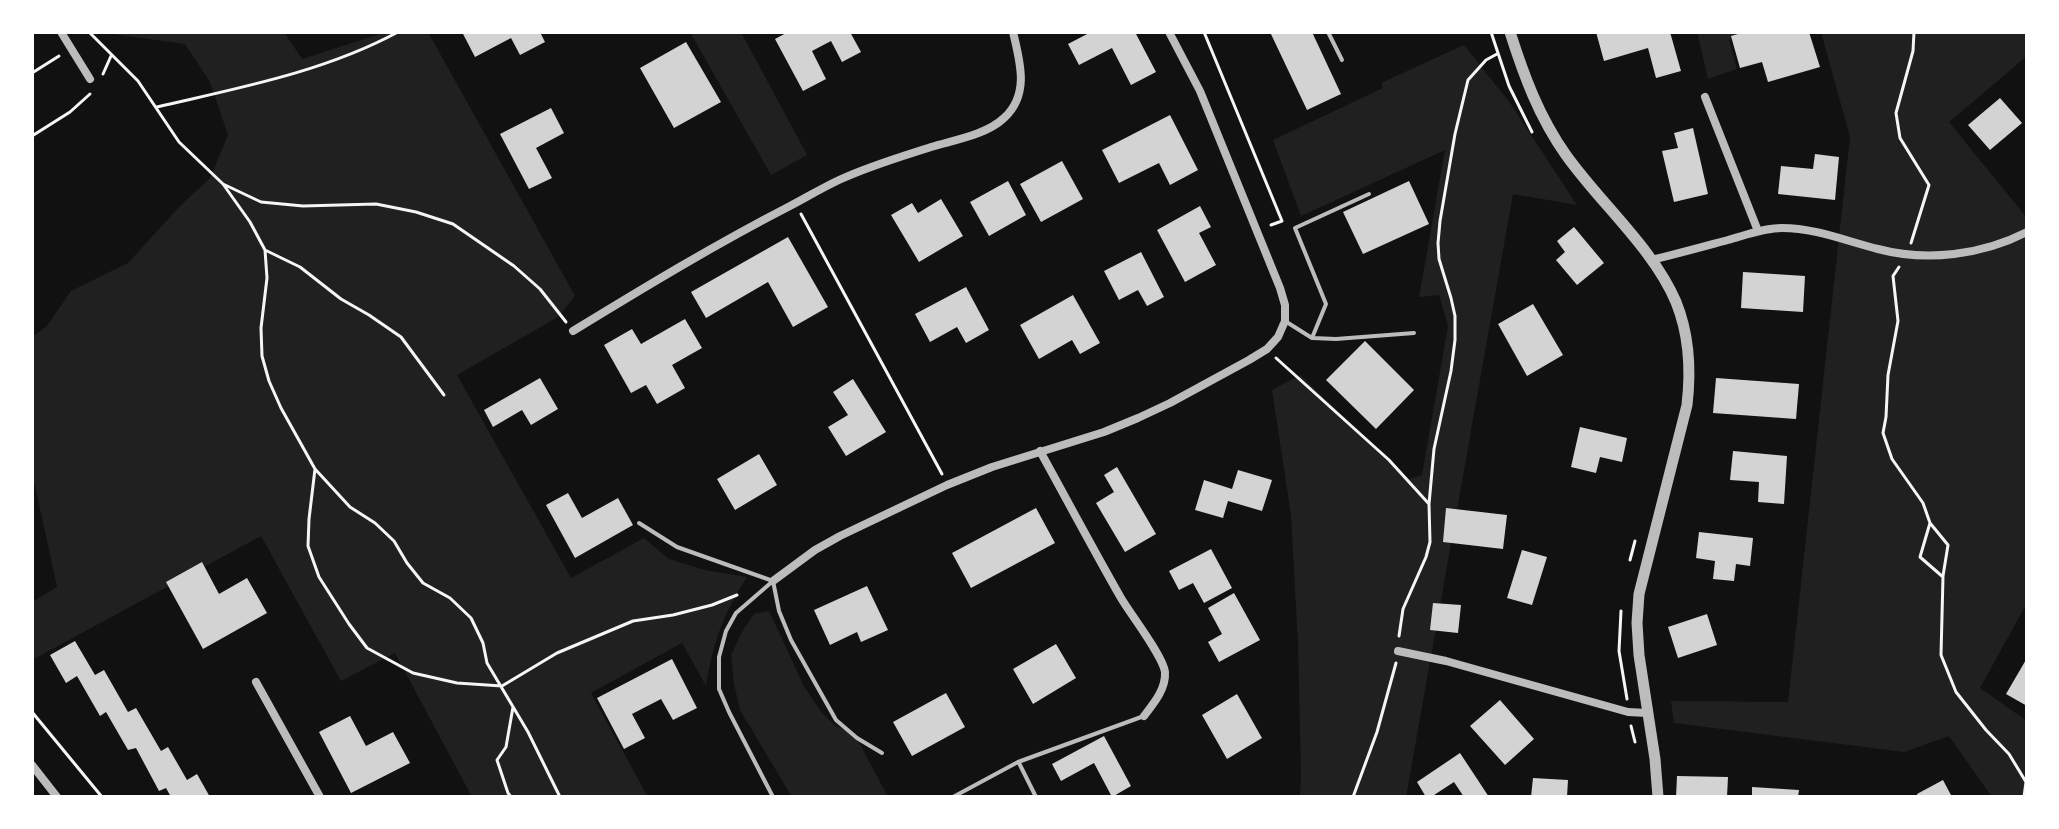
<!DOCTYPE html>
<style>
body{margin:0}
#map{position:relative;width:2059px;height:829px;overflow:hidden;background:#111;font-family:Inter,sans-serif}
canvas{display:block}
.frame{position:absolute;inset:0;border:34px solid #fff;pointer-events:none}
</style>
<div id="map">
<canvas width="2059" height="829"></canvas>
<div class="frame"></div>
</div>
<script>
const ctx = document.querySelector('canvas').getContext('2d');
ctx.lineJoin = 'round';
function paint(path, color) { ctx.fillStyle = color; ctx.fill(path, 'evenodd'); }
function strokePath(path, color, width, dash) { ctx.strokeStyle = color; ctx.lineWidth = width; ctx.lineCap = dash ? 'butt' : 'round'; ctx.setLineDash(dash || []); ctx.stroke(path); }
paint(new Path2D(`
 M98,32H284L302,59L386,32H428L575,296L558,317L457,375L571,578L644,538L669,559L705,570L747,577C723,615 713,642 706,686L682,643L591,693L648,797H472L395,653L341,681L261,536L32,660V602L57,587L32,472V337L47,326L71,291L128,263L180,206L210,178L228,135L210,82L185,44Z
 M690,32H741L807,155L771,175Z
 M1697,32H1759L1729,40L1737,69L1708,79Z
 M1821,32H2027V56L1949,122L2027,218V603L1980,688L2027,721V797H1992L1949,736L1904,752L1674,723L1671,701L1788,702L1850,137Z
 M1464,45L1510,103L1577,205L1513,194L1406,797H1300L1301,777L1298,644L1291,515L1272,390L1300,375L1409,479L1422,475L1448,326L1439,295L1419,297L1445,150L1301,216L1273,140L1383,88L1381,83Z
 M769,611L804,686L821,712L836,726L854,733L888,797H792L740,710L734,684L731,655L743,630L754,614Z`), '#202020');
paint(new Path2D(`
 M462,32H540L545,42L520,55L511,38L475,57Z
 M788,32H850L861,52L842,62L831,41L812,51L826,79L803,91L775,39Z
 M1091,32H1135L1156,72L1131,85L1112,48L1079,65L1068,44Z
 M1270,32H1312L1341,94L1307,110Z
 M1596,32H1670L1681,71L1656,78L1648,48L1604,61Z
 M1745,32H1809L1820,67L1768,82L1762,62L1740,68L1731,36Z
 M686,42L721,102L674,128L640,68Z
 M2000,98L2022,123L1990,150L1968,125Z
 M551,108L564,133L536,148L552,178L529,189L500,134Z
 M1170,115L1198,170L1170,185L1159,163L1119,183L1102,150Z
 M1693,128L1708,194L1674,202L1662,151L1678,148L1674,133Z
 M1815,154L1839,157L1835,200L1778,194L1781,166L1813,169Z
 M1062,161L1083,199L1041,222L1020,184Z
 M1008,181L1026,215L989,236L970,202Z
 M1409,181L1429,224L1363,254L1343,212Z
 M941,199L963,236L919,262L891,215L912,203L918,213Z
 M1200,206L1211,227L1199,233L1216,265L1185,282L1157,230Z
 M1574,227L1604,263L1577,285L1556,260L1565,252L1557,241Z
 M788,237L828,307L793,327L768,282L706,318L691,292Z
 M1141,252L1164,297L1147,306L1138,290L1119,300L1104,271Z
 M1743,272L1805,276L1803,312L1741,308Z
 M966,287L989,330L966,343L957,327L930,342L915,314Z
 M1073,295L1100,343L1080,354L1072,340L1039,359L1020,325Z
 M1533,304L1563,355L1527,376L1498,324Z
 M685,319L702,348L672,365L685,388L657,404L646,385L631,393L604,345L632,329L641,344Z
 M1365,341L1414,390L1376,429L1326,380Z
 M540,378L558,409L531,425L522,410L493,427L484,410Z
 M1716,378L1799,384L1796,419L1713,413Z
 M853,379L886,432L846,456L828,427L848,415L833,392Z
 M1580,427L1627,438L1622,462L1600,457L1596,473L1571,467Z
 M1733,451L1787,456L1784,504L1758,502L1759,482L1730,480Z
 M759,454L777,485L735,510L717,479Z
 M1117,467L1156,534L1125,552L1096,503L1114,492L1104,475Z
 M1238,470L1272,480L1262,511L1228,501L1223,518L1195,510L1204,480L1232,489Z
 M568,493L582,518L618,498L633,525L575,558L546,505Z
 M1036,508L1055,543L971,588L952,553Z
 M1446,508L1507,515L1503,549L1443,542Z
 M1699,532L1753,538L1750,566L1736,564L1734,581L1713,579L1715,561L1696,558Z
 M1211,549L1232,588L1204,603L1193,583L1179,590L1169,571Z
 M1522,550L1547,557L1532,605L1507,598Z
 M202,562L219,594L247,578L267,613L203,649L166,582Z
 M867,586L888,630L861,642L857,632L830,645L814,610Z
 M1234,593L1260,640L1219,662L1208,642L1222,634L1208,608Z
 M1433,603L1461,605L1458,633L1430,630Z
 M1707,614L1717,645L1678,658L1668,627Z
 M75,641L95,675L104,670L128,712L136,708L161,751L168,747L187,780L197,774L210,797H171L166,788L159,791L136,748L128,750L106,712L100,716L77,676L66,683L50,655Z
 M1056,644L1076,678L1033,704L1013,669Z
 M2027,658V706L2006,694Z
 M672,659L697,708L673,720L661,699L632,714L645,738L624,749L597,698Z
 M946,693L965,727L912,756L893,722Z
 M1237,694L1262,738L1227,759L1202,715Z
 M1500,700L1534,739L1505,765L1470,726Z
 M350,716L366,746L393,732L410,763L351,793L319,732Z
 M1104,736L1131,786L1112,797L1094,763L1061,781L1052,764Z
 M1460,753L1489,797H1464L1454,782L1431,797H1426L1417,782Z
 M1677,776L1728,777L1727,797H1676Z
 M1533,778L1568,780L1567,797H1531Z
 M1943,780L1952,797H1918L1917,794Z
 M1752,787L1799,790L1798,797H1752Z`), '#d3d3d3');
strokePath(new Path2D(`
 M89,32L138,81L179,142L223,184L261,202L303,206L376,204L416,212L453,224L514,266L540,289L566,322
 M1204,32L1282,221L1271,225
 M1491,32L1509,86L1532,132
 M32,73L59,56
 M103,74L111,56
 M157,107C238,88 324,72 398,32
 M32,136L70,112L90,94
 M223,184L250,222L265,250L267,278L261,328L262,356L269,381L281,408L315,469L350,507L375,523L394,541L407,563L423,583L450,598L471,618L483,643L487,663L528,732L560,797
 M801,214L942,474
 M1911,243L1929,185L1900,138L1896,113L1913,51L1914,32
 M265,250L300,267L341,299L369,315L401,337L444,395
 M1899,267L1893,276L1898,321L1888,375L1886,417L1883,433L1892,459L1923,503L1930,523L1920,557L1943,577L1941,655L1956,692L1986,730L2009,754L2026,782L2024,797
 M1276,358L1389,460L1429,504
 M315,469L309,519L308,546L319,577L349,624L367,648L413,673L457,683L502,686L557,653L633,621L673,615L712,605L737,595
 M1930,523L1948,545L1943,576
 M1630,560L1635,541
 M1621,611L1619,651L1627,699
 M1399,636L1403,609L1426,557L1430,542L1429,504L1434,449L1451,371L1455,340V316L1451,298L1439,259L1438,243L1440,221L1455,134L1468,80L1486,60L1497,54
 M32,712L102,797
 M1631,726L1635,742
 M511,797L508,793L497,760L506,747L513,707
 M1353,797L1377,732L1396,663`), '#f5f5f5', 3);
strokePath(new Path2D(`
 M1328,32L1342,60
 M1285,321L1312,338L1326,304L1295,228L1369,194
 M1312,338L1336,339L1414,333
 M639,523L677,547L773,581
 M773,581L779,611L791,640L836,720L857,738L882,753
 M1019,763L1036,797
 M773,797L729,712L719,689V657L726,631L736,613L773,581
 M953,797L1018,762L1144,716`), '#bcbcbc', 4);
strokePath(new Path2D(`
 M61,32L90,79
 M1705,97L1758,231
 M1651,260C1677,254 1702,247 1728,240C1746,235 1764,228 1782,228C1815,228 1846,241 1878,249C1927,262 1982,255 2027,232
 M573,331C645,287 716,244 790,206C807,197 822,188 839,180C869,166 900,157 931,147C954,140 986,135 1004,118C1030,94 1020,62 1013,32
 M1040,451C1067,500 1093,549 1121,598C1131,615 1163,656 1165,672C1166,689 1154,703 1144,716
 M773,581L815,550L840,536L947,485L992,467L1104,432L1138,418L1170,403L1249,360L1267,349L1278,337L1285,321V305L1280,288L1200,91L1169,32
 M1398,651L1446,661L1628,712L1647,713
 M256,682L320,797
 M32,765L57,797`), '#bcbcbc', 8);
strokePath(new Path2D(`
 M1510,32C1524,76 1539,117 1566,155C1600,203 1653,248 1676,302C1689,334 1691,371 1687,405L1639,594L1637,623L1639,655L1655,759L1658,797`), '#bcbcbc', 11);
</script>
